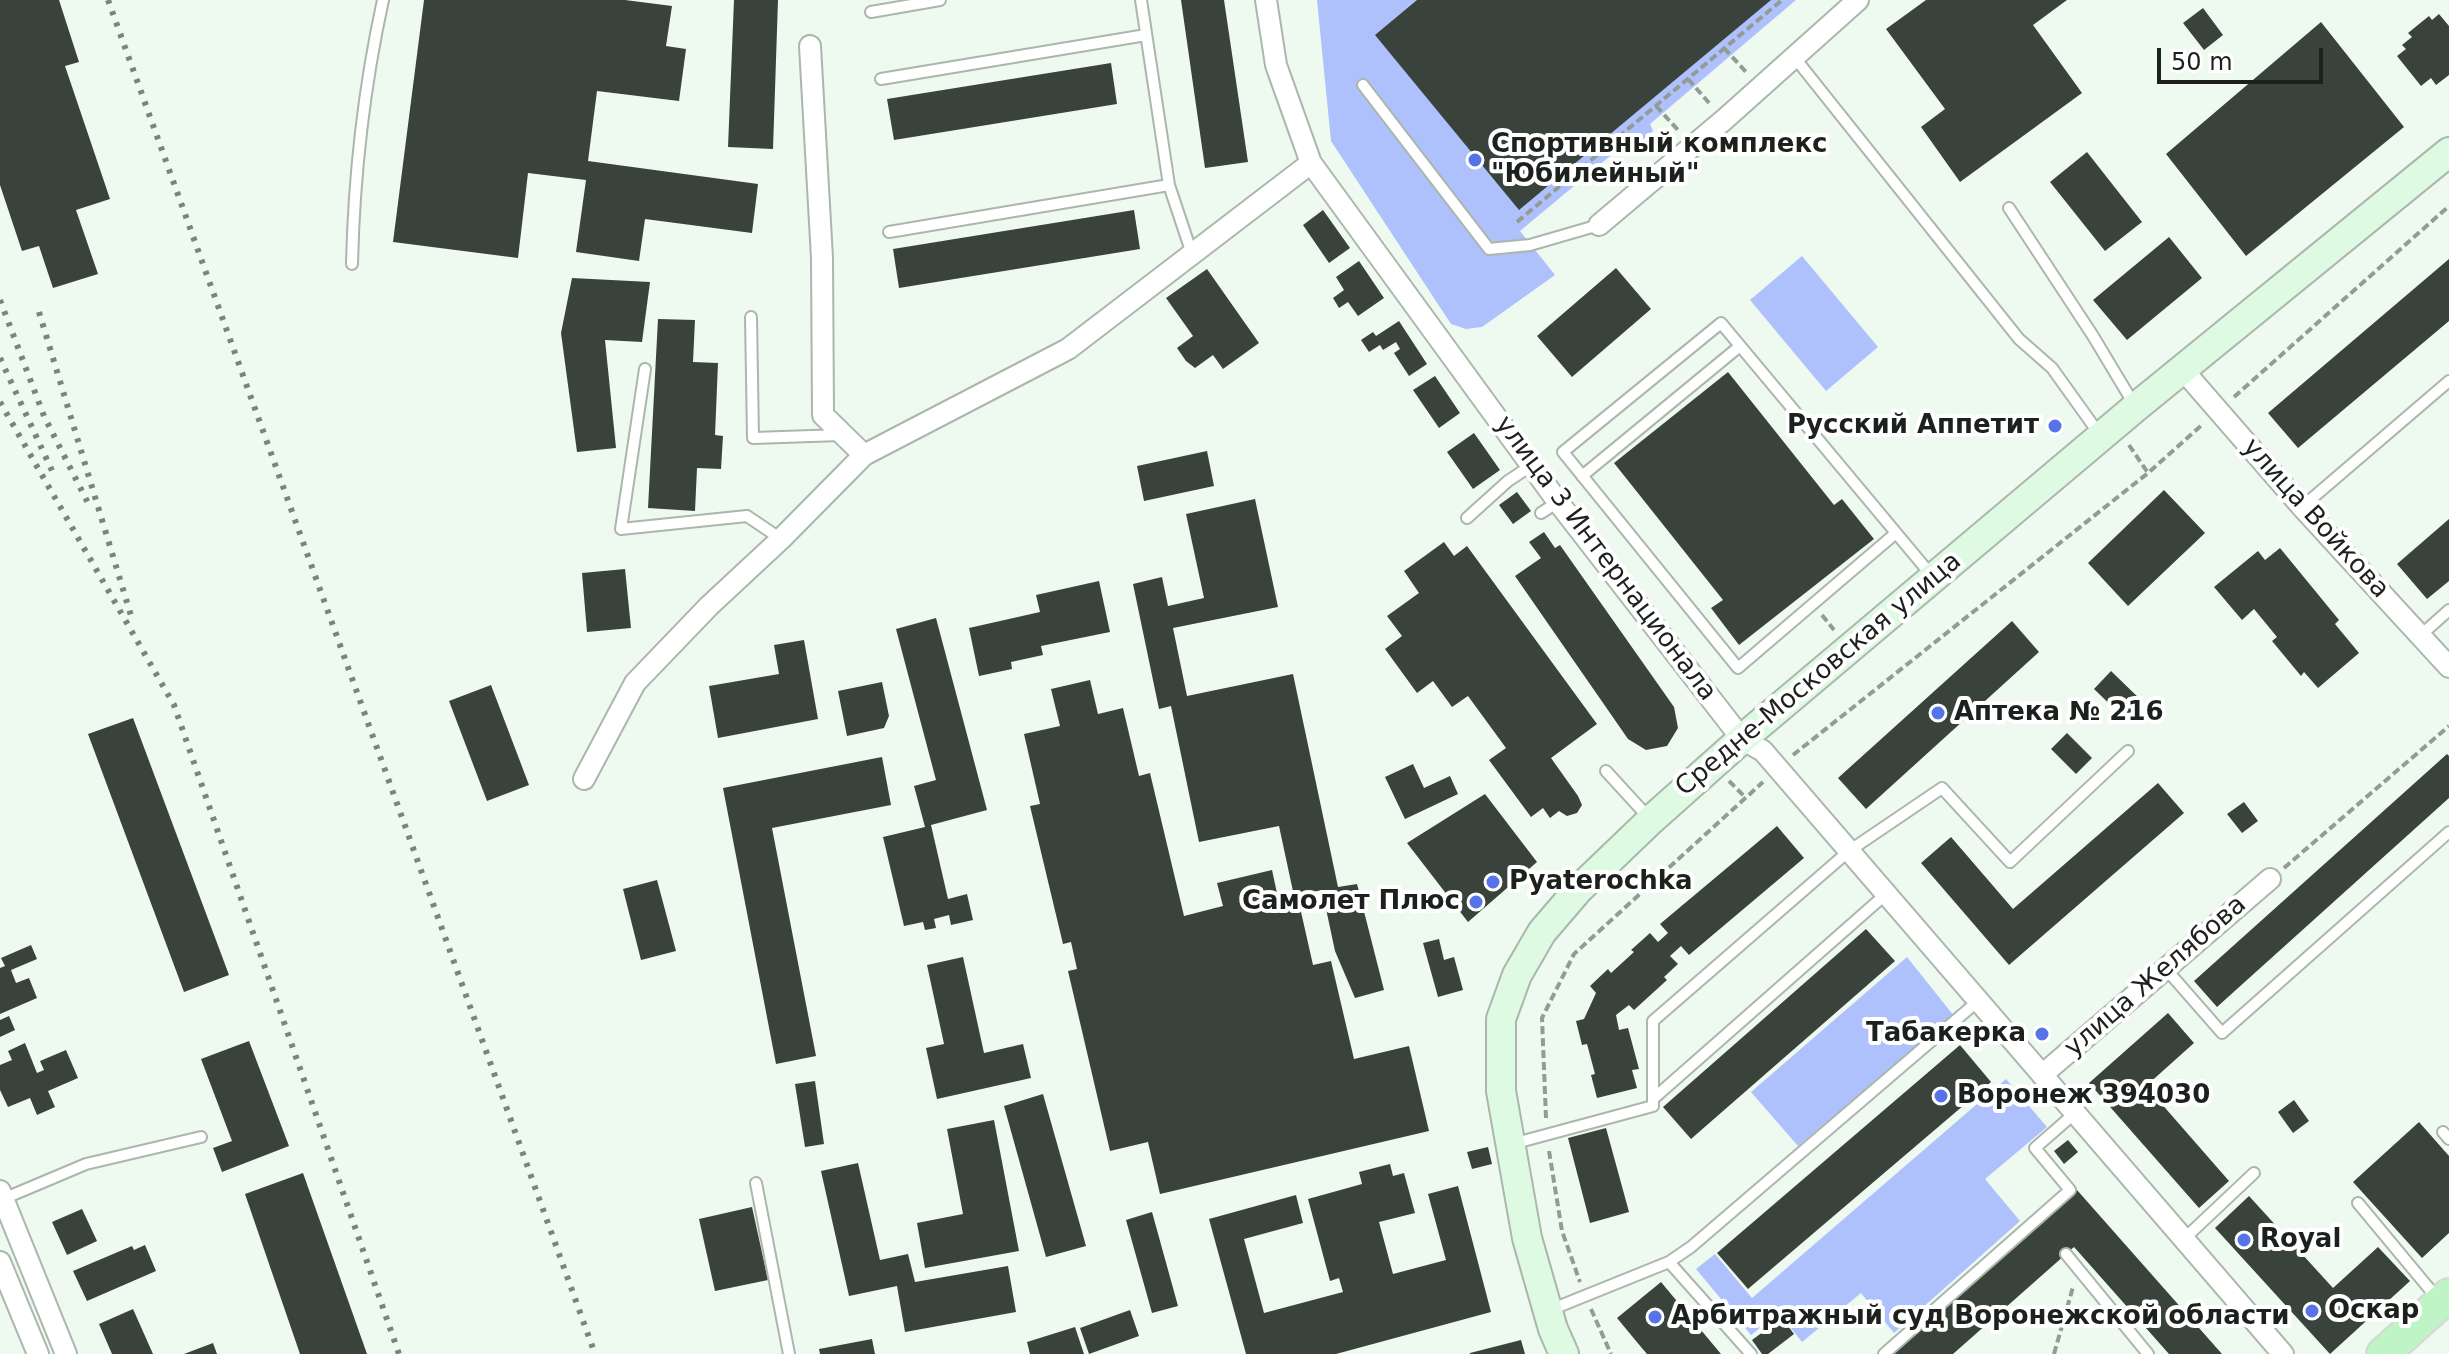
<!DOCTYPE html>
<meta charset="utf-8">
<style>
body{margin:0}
#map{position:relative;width:2449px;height:1354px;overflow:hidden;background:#eef9ef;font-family:"DejaVu Sans",sans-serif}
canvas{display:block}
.scale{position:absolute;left:2157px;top:48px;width:166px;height:36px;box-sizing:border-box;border:4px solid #1d211d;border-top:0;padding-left:10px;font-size:24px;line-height:28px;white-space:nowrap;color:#1d211d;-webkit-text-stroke:6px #fff;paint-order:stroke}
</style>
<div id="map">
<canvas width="2449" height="1354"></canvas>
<div class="scale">50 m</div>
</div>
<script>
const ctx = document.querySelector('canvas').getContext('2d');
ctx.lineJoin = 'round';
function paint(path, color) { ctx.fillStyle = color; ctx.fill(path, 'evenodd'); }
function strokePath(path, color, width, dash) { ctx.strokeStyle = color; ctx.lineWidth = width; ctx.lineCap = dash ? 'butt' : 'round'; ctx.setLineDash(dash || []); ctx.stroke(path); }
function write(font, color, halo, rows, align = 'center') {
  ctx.font = font + ' "DejaVu Sans",sans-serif'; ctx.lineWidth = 8; ctx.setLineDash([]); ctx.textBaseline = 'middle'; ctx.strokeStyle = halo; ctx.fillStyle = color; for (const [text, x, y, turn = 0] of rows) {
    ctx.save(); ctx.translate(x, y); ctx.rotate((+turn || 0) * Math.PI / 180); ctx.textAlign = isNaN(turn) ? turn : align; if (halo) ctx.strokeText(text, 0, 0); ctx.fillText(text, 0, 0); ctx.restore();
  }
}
paint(new Path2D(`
 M1317,0H1796L1650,124L1653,131L1634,147L1628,141L1520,231L1555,275L1482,327L1466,329L1451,324L1331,141Z
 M1802,256L1878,347L1826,391L1750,300Z
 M1907,957L1954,1016L1798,1146L1751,1092Z
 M2006,1079L2047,1127L1985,1179L2020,1221L1894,1333L1861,1293L1802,1342L1779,1313L1751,1335L1696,1269L1715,1254L1752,1298Z`), '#aec1fd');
paint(new Path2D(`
 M0,0H59L79,62L65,66L110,199L76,210L98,274L53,288L39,246L22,251L0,185Z
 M424,0H625L672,6L666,46L686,49L679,101L597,91L588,161L758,184L752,233L645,219L639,261L576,252L586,180L528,173L518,258L393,242Z
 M734,0H778L773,149L728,147Z
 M1181,0H1224L1248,162L1205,168Z
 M1417,0H1771L1519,210L1375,35Z
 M1926,0H2067L2033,25L2082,93L1960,182L1921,127L1945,109L1886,29Z
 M2203,8L2223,35L2204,50L2183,23Z
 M2439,14L2449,26V75L2436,85L2431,78L2421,86L2397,56L2406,49L2402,45L2412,37L2408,33L2429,16L2432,20Z
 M2321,22L2404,127L2246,256L2166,154Z
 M1111,63L1117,104L894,140L887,99Z
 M2087,152L2142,222L2105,251L2050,182Z
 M1134,210L1140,249L899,288L893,249Z
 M1323,210L1350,248L1329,263L1303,225Z
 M2169,237L2202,278L2127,340L2093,300Z
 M2449,259V321L2298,448L2268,413Z
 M1359,261L1384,298L1358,316L1348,302L1339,308L1333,298L1344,290L1336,277Z
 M1616,268L1651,309L1572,377L1537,336Z
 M1207,269L1259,343L1223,369L1213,355L1195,368L1186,361L1177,348L1193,336L1166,298Z
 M572,278L650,282L642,342L605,340L616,448L577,452L561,333Z
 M658,319L695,320L693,362L718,363L715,435L723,436L721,469L697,468L695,511L648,508Z
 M1399,321L1427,364L1409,376L1394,353L1400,349L1396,342L1383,350L1380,345L1369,352L1361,340L1373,332L1376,336Z
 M1728,372L1834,505L1842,499L1874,539L1739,645L1711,608L1723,600L1614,463Z
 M1435,376L1460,413L1439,428L1413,390Z
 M1474,433L1500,470L1473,489L1447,452Z
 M1207,451L1214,486L1144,501L1137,466Z
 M2164,490L2205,533L2128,606L2088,563Z
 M1517,492L1531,511L1513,524L1499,505Z
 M1255,499L1278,607L1173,628L1187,696L1293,674L1338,887L1357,884L1384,990L1355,998L1335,951L1322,890L1294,896L1279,826L1199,842L1171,706L1159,709L1133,584L1162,577L1168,606L1204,598L1186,514Z
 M2449,519V581L2427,599L2397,564Z
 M1544,532L1555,548L1560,545L1674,707L1678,728L1667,746L1646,750L1628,739L1515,576L1541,558L1529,542Z
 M1444,542L1454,556L1467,546L1597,724L1551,758L1578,796L1582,805L1577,813L1567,816L1559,811L1550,818L1543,808L1531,817L1489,760L1506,748L1468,696L1452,707L1433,681L1417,693L1385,649L1402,636L1387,616L1419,593L1404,571Z
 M2280,548L2339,620L2335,624L2359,653L2318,688L2304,672L2301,676L2272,641L2277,637L2254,609L2242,620L2214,587L2258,551L2265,560Z
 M625,569L631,628L587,632L582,573Z
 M1099,581L1110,632L1041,646L1043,655L1011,662L1012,669L979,676L969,628L1040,612L1036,595Z
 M936,618L987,810L931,825L948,899L967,894L973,920L951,925L949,915L934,919L936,928L925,930L923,922L904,926L883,837L925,827L914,786L936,780L896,629Z
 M2012,621L2039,652L1866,809L1838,778Z
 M804,640L818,719L718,738L709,686L779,674L774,645Z
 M2111,671L2143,702L2126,720L2094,689Z
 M1090,680L1098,714L1123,708L1139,776L1150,773L1184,916L1223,906L1217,883L1272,870L1280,907L1299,903L1313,965L1331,961L1354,1059L1409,1046L1429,1131L1160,1194L1148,1142L1110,1151L1068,971L1077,969L1071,942L1063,944L1030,806L1040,804L1024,734L1060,726L1051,689Z
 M882,682L889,716L884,728L847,736L838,691Z
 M491,685L529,785L487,801L449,701Z
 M133,718L229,975L184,992L88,734Z
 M2067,733L2092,758L2076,774L2051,749Z
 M2447,754L2449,756V798L2217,1007L2194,981Z
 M882,757L891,805L772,828L816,1056L776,1064L723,788Z
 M1413,764L1424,788L1450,776L1458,794L1405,819L1385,777Z
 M2158,783L2184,813L2009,965L1921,863L1951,837L2013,909Z
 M1485,794L1537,862L1468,922L1407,843Z
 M2244,802L2258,821L2242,833L2227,814Z
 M1777,826L1804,858L1689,955L1681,946L1670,956L1678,964L1664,977L1667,980L1634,1010L1629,1005L1616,1015L1619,1030L1628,1028L1639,1069L1632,1070L1637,1088L1597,1098L1591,1075L1595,1074L1587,1044L1582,1045L1576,1021L1584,1019L1596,993L1590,986L1608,969L1611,973L1634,952L1631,950L1650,933L1658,942L1668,933L1660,924Z
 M657,880L676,951L641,960L623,889Z
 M1866,929L1895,961L1691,1139L1663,1107Z
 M1439,939L1444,960L1454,957L1463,990L1438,997L1423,943Z
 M31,945L37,959L11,970L16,983L29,978L37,998L0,1014V968L5,966L1,958Z
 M963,957L984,1053L1023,1044L1031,1078L937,1099L926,1048L944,1044L927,965Z
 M2168,1013L2194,1043L2146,1086L2229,1181L2199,1208L2089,1083Z
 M9,1016L15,1030L0,1037V1020Z
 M249,1041L289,1146L222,1172L213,1148L232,1141L201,1059Z
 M25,1043L37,1073L44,1070L40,1061L66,1050L78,1078L48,1091L55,1107L37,1115L30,1098L8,1107L0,1090V1065L12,1060L8,1051Z
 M1960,1045L1991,1082L1748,1289L1717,1253Z
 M815,1081L824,1144L805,1147L795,1084Z
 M1043,1094L1086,1246L1046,1257L1004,1106Z
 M2294,1100L2309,1121L2293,1133L2278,1112Z
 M994,1120L1019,1251L925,1268L917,1223L963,1214L947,1129Z
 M2419,1122L2449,1156V1233L2422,1258L2353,1182Z
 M1606,1128L1629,1212L1590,1223L1568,1138Z
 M2068,1140L2078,1152L2064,1164L2054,1151Z
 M1488,1147L1492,1164L1472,1169L1467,1152Z
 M858,1163L880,1260L908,1254L915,1282L1008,1266L1016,1312L905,1332L897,1286L849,1296L821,1171Z
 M1390,1164L1393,1176L1404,1173L1415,1213L1379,1222L1393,1274L1446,1260L1428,1194L1458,1186L1491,1312L1336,1354H1246L1209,1219L1296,1195L1303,1223L1244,1239L1264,1313L1343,1292L1339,1278L1330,1281L1308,1199L1362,1184L1359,1172Z
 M303,1173L367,1354H300L245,1194Z
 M2077,1190L2222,1354H2169L2074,1247L1953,1354H1892Z
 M2249,1196L2333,1288L2378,1247L2410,1281L2330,1354L2215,1228Z
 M752,1207L768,1280L715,1291L699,1219Z
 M82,1209L97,1241L67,1255L52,1222Z
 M1152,1212L1178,1306L1152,1313L1126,1220Z
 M145,1245L156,1271L87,1301L73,1271L132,1246L134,1250Z
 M1661,1282L1721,1354H1647L1641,1347L1617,1318Z
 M133,1309L153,1354H112L99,1324Z
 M1130,1310L1139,1336L1089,1354L1080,1328Z
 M1782,1318L1794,1334L1768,1354H1762L1752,1340Z
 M1075,1327L1084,1354H1030L1027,1342Z
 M872,1339L875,1354H820L819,1349Z
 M1521,1340L1525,1354H1470V1353Z
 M213,1343L217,1354H184Z`), '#3a433b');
const lane = new Path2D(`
 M1141,0L1169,185L1192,254
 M871,12L940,0
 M1795,58L2019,339L2052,368L2100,435
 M881,79L1146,35
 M1363,85L1489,249L1530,245L1599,225
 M2009,208L2093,336L2135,406
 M889,232L1169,185
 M352,264C354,175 364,87 383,0
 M751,317L753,438L841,435
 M645,369L621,529L747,516L781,539
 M1582,476L1740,346
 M2302,507L2449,381
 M1541,513L1558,502
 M1467,518L1508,481L1532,465
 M1896,533L1738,668L1563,452L1721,323L1917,558L1932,576
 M2421,635L2449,610
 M1606,771L1649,818
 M2166,969L2222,1033L2449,832
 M1653,1099L1886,894
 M2443,1132L2449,1139
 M1512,1144L1653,1106V1021L1849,851L1942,788L2010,862L2128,751
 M756,1183L789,1354
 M3,1199L86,1164L201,1137
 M2358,1203L2437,1298
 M2184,1239L2254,1173
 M2066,1254L2148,1354
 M1669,1262L1751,1354
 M1550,1310L1669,1262L1691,1247L1978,1001
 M1884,1354L2070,1190L2035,1148L2075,1113`);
const street = new Path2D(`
 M1266,0L1276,65L1311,163L1558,502L1742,739L1763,751L2283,1354
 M810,46L822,258L823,415L864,455
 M1599,225L1725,119L1858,0
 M2183,370L2302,507L2449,667
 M584,779L635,683L709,606L781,539L864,455L1068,349L1311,163
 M2042,1075L2270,879
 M0,1191L66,1354
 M0,1262L38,1354`);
const secondary = new Path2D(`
 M1564,1354L1553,1329L1527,1238L1501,1091V1019L1517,975L1542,932L1578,890L1651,820L1742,739L2136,407L2449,152`);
const primary = new Path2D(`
 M2383,1354L2449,1295`);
strokePath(lane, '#abb6ac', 14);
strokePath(street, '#abb6ac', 24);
strokePath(secondary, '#abb6ac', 32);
strokePath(primary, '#d6d7d6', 36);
strokePath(new Path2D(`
 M1724,48L1747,73
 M1688,79L1710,104
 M1656,106L1678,130
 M1517,222L1782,0
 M2234,397L2449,206
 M2129,445L2148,473
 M1822,615L1834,630
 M1793,755L2148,473L2203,424
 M1729,781L1746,798
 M2284,868L2449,726
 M1546,1118L1542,1018L1574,954L1763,782
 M1549,1151L1562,1231L1580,1282
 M1591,1309L1611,1354
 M2054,1354L2073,1287`), '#939b94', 4, [8, 4]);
strokePath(lane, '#fff', 10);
strokePath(street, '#fff', 20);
strokePath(secondary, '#dffae2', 28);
strokePath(primary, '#bff4c6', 32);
strokePath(new Path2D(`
 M108,0L595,1354
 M0,300L44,416L89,505
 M39,312L132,619
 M0,358L54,475
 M0,402L174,705L399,1354`), '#7b837c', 6, [4, 8]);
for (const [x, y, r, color] of [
 [1475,160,8,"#5773e8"],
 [2055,426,8,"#5773e8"],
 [1938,713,8,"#5773e8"],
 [1493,882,8,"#5773e8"],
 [1476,902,8,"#5773e8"],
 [2042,1034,8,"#5773e8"],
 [1941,1096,8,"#5773e8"],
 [2244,1240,8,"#5773e8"],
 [2312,1311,8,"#5773e8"],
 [1655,1317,8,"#5773e8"]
]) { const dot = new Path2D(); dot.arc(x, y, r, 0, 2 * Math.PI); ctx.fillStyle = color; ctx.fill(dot); strokePath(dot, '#fff', 3); }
write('bold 26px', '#1d211d', '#fff', [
 ["Спортивный комплекс",1491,145],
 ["\"Юбилейный\"",1491,175],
 ["Русский Аппетит",2039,426,"right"],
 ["Аптека № 216",1954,713],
 ["Pyaterochka",1509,882],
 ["Самолет Плюс",1460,902,"right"],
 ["Табакерка",2026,1034,"right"],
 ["Воронеж 394030",1957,1096],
 ["Royal",2260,1240],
 ["Оскар",2328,1311],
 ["Арбитражный суд Воронежской области",1671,1317]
], 'left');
write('26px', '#1d211d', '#fff', [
 ["улица Войкова",2315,519,48],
 ["улица 3 Интернационала",1605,559,53],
 ["Средне-Московская улица",1819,675,-40],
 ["улица Желябова",2156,977,-41]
]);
</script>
